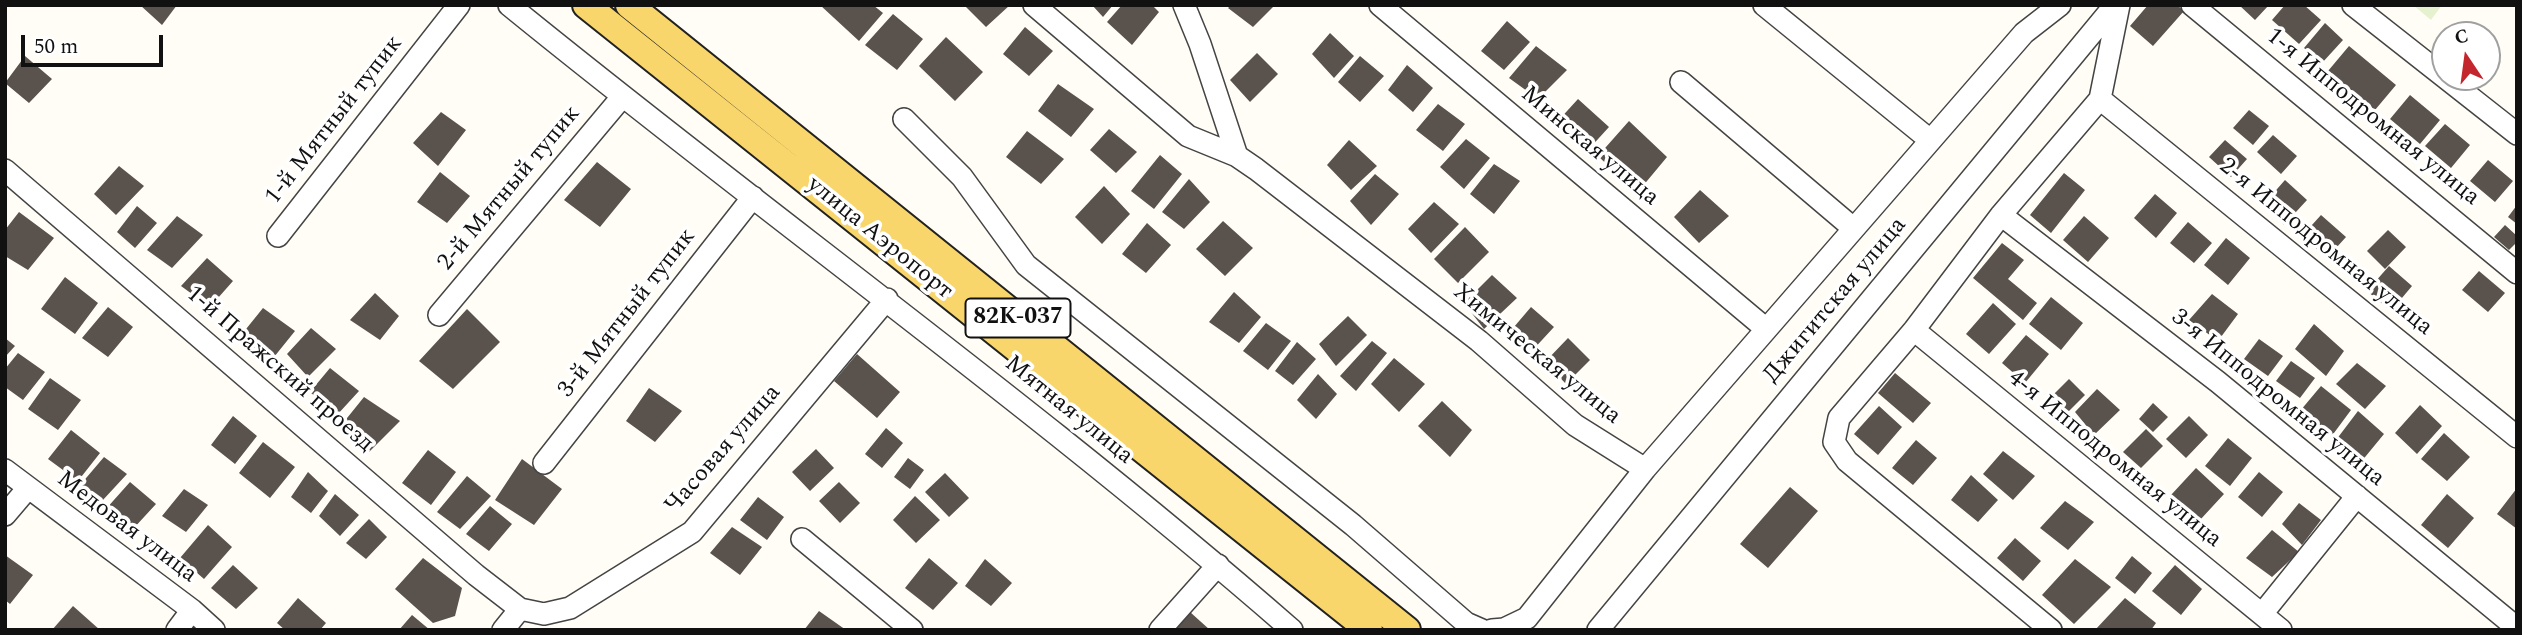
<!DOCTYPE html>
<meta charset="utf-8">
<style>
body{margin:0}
#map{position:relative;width:2522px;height:635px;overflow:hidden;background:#fffdf5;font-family:Spectral,serif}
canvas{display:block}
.frame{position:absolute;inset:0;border:7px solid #111;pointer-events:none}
.north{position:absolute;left:2431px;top:21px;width:70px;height:70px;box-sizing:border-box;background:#fff;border:2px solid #a0a0a0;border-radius:50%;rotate:347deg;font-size:19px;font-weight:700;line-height:28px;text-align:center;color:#111}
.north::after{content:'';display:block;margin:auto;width:24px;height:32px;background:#c4262e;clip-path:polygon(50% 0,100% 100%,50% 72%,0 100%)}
.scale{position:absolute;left:21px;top:35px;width:142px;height:32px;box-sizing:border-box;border:4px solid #111;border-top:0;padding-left:9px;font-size:21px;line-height:24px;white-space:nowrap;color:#111;-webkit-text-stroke:5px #fff;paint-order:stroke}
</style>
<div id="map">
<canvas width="2522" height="635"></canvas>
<div class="frame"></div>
<div class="north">С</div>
<div class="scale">50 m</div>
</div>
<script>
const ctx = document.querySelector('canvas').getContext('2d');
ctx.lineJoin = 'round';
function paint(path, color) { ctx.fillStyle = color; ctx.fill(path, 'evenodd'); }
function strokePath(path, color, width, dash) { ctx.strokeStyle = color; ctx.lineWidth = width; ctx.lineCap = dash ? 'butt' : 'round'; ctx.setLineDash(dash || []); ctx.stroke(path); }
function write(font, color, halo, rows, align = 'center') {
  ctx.font = font + ' Spectral,serif'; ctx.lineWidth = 7; ctx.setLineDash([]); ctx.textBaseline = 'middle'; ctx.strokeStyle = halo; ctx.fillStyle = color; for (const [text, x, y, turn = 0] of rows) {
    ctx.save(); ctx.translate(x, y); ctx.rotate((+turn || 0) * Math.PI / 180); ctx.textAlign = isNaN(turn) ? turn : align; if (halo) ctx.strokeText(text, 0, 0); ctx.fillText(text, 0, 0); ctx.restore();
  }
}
paint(new Path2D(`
 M2413,5H2442L2431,20Z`), '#e6f2cf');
paint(new Path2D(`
 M140,5H177L162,25Z
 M820,5H873L883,13L859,41Z
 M964,5H1010L986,27Z
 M1092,5H1113L1103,17Z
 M1122,5H1152L1159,12L1132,45L1107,22Z
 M1231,5H1275L1253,27L1228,8Z
 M2148,5H2177L2184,11L2153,46L2130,26Z
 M2239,5H2269L2255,20Z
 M2285,5H2304L2321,20L2299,44L2272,20Z
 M893,14L923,39L897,70L865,45Z
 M1507,21L1530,42L1504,70L1481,51Z
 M2325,23L2343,40L2322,63L2304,48Z
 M1025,27L1053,51L1029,76L1003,54Z
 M1330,33L1354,56L1334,78L1312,54Z
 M946,37L983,72L955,101L919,66Z
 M1536,46L1567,70L1538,99L1509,78Z
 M2349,46L2396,85L2375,110L2328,71Z
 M1257,53L1278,74L1250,102L1230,80Z
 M25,56L52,79L29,103L5,83Z
 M1360,56L1384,76L1360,102L1338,82Z
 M1407,65L1433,88L1413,112L1388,90Z
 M1058,84L1094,109L1071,137L1038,111Z
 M2410,95L2440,120L2420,144L2390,119Z
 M1578,99L1609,127L1588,150L1557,122Z
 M1438,104L1465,124L1443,151L1416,130Z
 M2249,110L2269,126L2253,145L2233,128Z
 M441,112L466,130L438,166L413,143Z
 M1629,121L1667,157L1637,193L1598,156Z
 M2445,124L2470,145L2451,168L2425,146Z
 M1109,129L1137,152L1116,173L1090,150Z
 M1027,131L1064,159L1041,184L1006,157Z
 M2273,135L2297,156L2281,174L2257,152Z
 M1466,139L1490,158L1464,189L1440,167Z
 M1349,140L1377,166L1351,190L1327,165Z
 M2225,140L2247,159L2231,177L2209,157Z
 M1160,155L1182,174L1154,209L1131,191Z
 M2488,160L2513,181L2495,202L2470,181Z
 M597,162L631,189L600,227L564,200Z
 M1494,164L1520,181L1494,214L1470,194Z
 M119,166L144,186L116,215L94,194Z
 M440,172L470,196L447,223L417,202Z
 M2064,173L2085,190L2051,233L2030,215Z
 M1375,174L1399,194L1371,225L1350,201Z
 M1189,179L1210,202L1184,229L1162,212Z
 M2285,180L2307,200L2284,225L2263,205Z
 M1104,186L1130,214L1102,244L1075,217Z
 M1700,190L1729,216L1699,243L1674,217Z
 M2155,194L2177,213L2156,238L2134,218Z
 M1434,202L1459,224L1431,253L1408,229Z
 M2517,205V224L2508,217Z
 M137,206L157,223L135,248L117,232Z
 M19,212L54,238L28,270L5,256V230Z
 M2321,215L2346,237L2327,258L2302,236Z
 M177,216L203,235L172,268L147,250Z
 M2084,216L2109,238L2088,262L2063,240Z
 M1223,221L1253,248L1225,276L1196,249Z
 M2188,222L2212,243L2194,263L2170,243Z
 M1147,223L1171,245L1146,273L1122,254Z
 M2505,225L2517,236V242L2509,250L2494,237Z
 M1465,227L1489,252L1458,283L1434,259Z
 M2388,230L2406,247L2385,269L2367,251Z
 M2226,238L2250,258L2228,285L2204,265Z
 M2002,243L2024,260L2008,279L2037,303L2023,320L1973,278Z
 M207,258L233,281L210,307L181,286Z
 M2389,266L2412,286L2391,311L2367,291Z
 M2479,271L2505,293L2488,312L2462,290Z
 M1492,275L1517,298L1484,329L1464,303Z
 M65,277L98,303L75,334L41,309Z
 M1234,292L1261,317L1239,343L1209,322Z
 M375,293L399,316L380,340L350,320Z
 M2212,294L2238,314L2218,341L2189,320Z
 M2051,297L2083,323L2061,350L2029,324Z
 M1993,303L2016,324L1989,354L1966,334Z
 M108,307L133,327L108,357L82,338Z
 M1531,307L1554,327L1530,353L1508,334Z
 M263,308L295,331L270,362L238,339Z
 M467,309L500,342L453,389L419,361Z
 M1348,316L1367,335L1336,366L1319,344Z
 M1266,323L1291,341L1268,370L1243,351Z
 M2314,324L2344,351L2326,376L2295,349Z
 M311,328L336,349L308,377L287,354Z
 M2026,335L2049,354L2025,383L2002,363Z
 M5,338L15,346L5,357Z
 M1568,338L1590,360L1566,384L1545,362Z
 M2259,339L2283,356L2268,376L2244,359Z
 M1372,341L1387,353L1356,391L1340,376Z
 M1297,342L1316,359L1293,385L1275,371Z
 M18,353L45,372L23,400L5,387V369Z
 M857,354L900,392L877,418L834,381Z
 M1394,358L1425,384L1399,412L1371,384Z
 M2291,361L2315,378L2300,398L2276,381Z
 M2357,363L2386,386L2365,409L2336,384Z
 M330,368L359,391L337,415L310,392Z
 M1895,373L1931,403L1913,423L1878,393Z
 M1318,374L1337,394L1316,419L1297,400Z
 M50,378L81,400L58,430L28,409Z
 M2069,379L2085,395L2064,416L2048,400Z
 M2321,386L2351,410L2331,437L2300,411Z
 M649,388L682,411L655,442L626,421Z
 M2097,389L2120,410L2094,435L2075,412Z
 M364,397L400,421L369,452L339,428Z
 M1442,401L1472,430L1450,457L1418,426Z
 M2153,403L2168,417L2153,432L2139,419Z
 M2420,405L2442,426L2417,454L2395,433Z
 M1879,406L1902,427L1878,455L1854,434Z
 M2358,411L2384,434L2361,462L2336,440Z
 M233,416L257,436L235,464L211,445Z
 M2189,416L2208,435L2186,458L2166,439Z
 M886,428L903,443L882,468L865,454Z
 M2146,429L2163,446L2141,468L2123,452Z
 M71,430L100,453L78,481L48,459Z
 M2444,433L2470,457L2447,481L2421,459Z
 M2228,438L2252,458L2230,486L2205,466Z
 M1916,440L1937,458L1913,485L1892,468Z
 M263,442L295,467L270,498L239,473Z
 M816,449L834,468L810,491L792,472Z
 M428,450L456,472L431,505L402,483Z
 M2003,451L2035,476L2013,500L1983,474Z
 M104,457L127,474L102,501L81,484Z
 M908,458L924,470L910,489L894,477Z
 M522,459L562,489L534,525L495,500Z
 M2196,468L2224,494L2200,520L2171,495Z
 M308,472L328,491L311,513L291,497Z
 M2259,472L2283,492L2262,517L2238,497Z
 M945,473L969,498L949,517L925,492Z
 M1971,475L1998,500L1978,522L1951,500Z
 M467,476L491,496L460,529L437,512Z
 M130,482L156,504L133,529L105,510Z
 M839,482L860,503L840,523L819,501Z
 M1790,487L1818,511L1768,568L1740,544Z
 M2517,488V529L2497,514Z
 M184,489L208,505L186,532L162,516Z
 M335,494L359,515L340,536L319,516Z
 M2447,494L2474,518L2448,548L2421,525Z
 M915,496L940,520L916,543L893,520Z
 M758,497L784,517L767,540L740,520Z
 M2065,501L2094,522L2068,550L2040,528Z
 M2299,503L2321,520L2302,545L2282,524Z
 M490,506L512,524L489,551L466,534Z
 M369,519L387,537L366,559L346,543Z
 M208,525L232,547L204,579L180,558Z
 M732,527L762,547L740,575L710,553Z
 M2272,530L2299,552L2272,577L2246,558Z
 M2015,538L2041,561L2023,581L1997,558Z
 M5,555L33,575L10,604L5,600Z
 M2132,556L2152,573L2135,594L2115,578Z
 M423,558L462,588L455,616L433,623L395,589Z
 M929,558L958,583L933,610L905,588Z
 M985,559L1012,583L991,606L965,586Z
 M2075,559L2111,587L2074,624L2042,595Z
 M233,565L258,588L236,609L211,588Z
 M2175,565L2202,589L2181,615L2152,591Z
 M298,598L326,623L320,630H285L277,623Z
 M2125,598L2156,623L2151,630H2095Z
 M73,606L100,630H52Z
 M819,611L846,630H804Z
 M1190,612L1210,630H1174Z
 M412,615L430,630H399Z`), '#5a524d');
const minor = new Path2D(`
 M509,5C768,216 1040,410 1292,630
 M1034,5L1188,136L1237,156L1256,169L1479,341L1575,425L1645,469L2024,33L2060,5
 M1184,5L1200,44L1237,156
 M1380,5L1765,328
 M1764,5L1930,140
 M2192,5L2517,273
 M2353,5L2517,134
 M1681,82L1853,228
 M2100,99L2517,437
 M904,119L962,177L1026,265L1353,525L1466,623L1482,630
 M5,170L476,575L520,609
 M2001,215L2218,382L2517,628
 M278,236L459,5
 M439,315L622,97
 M1914,330L2281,630
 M544,463L753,197
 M5,470L192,610L214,630
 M5,515L28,488
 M802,539L912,630
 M2262,614L2357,496
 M177,630L192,610
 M503,630L520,609L544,614L570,608L692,532L887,299
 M1160,630L1218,565
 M1492,630L1504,629L1527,618L1645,469
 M1598,630L2115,5
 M2051,630L1847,461L1834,442L1839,418L1914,330L2001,215L2100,99L2119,5`);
const major = new Path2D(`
 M586,5L1369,630
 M629,5L1407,630`);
strokePath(minor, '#444', 24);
strokePath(major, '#222', 30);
strokePath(minor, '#fff', 21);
strokePath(major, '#f9d66b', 26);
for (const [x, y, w] of [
 [1018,318,105]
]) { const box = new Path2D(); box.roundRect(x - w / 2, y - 19.5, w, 39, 5); ctx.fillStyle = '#fff'; ctx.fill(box); strokePath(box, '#111', 2); }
write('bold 23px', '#111', null, [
 ["82К-037",1018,318]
]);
write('24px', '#111', '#fff', [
 ["1-я Ипподромная улица",2372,118,39],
 ["1-й Мятный тупик",335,121,-52],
 ["Минская улица",1589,147,40],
 ["2-й Мятный тупик",510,189,-50],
 ["улица Аэропорт",879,239,39],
 ["2-я Ипподромная улица",2325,248,39],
 ["Джигитская улица",1836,301,-50],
 ["3-й Мятный тупик",628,314,-52],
 ["Химическая улица",1536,355,39],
 ["1-й Пражский проезд",279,370,41],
 ["3-я Ипподромная улица",2277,399,39],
 ["Мятная улица",1068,411,39],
 ["Часовая улица",724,450,-49],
 ["4-я Ипподромная улица",2114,460,39],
 ["Медовая улица",126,528,37]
]);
</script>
